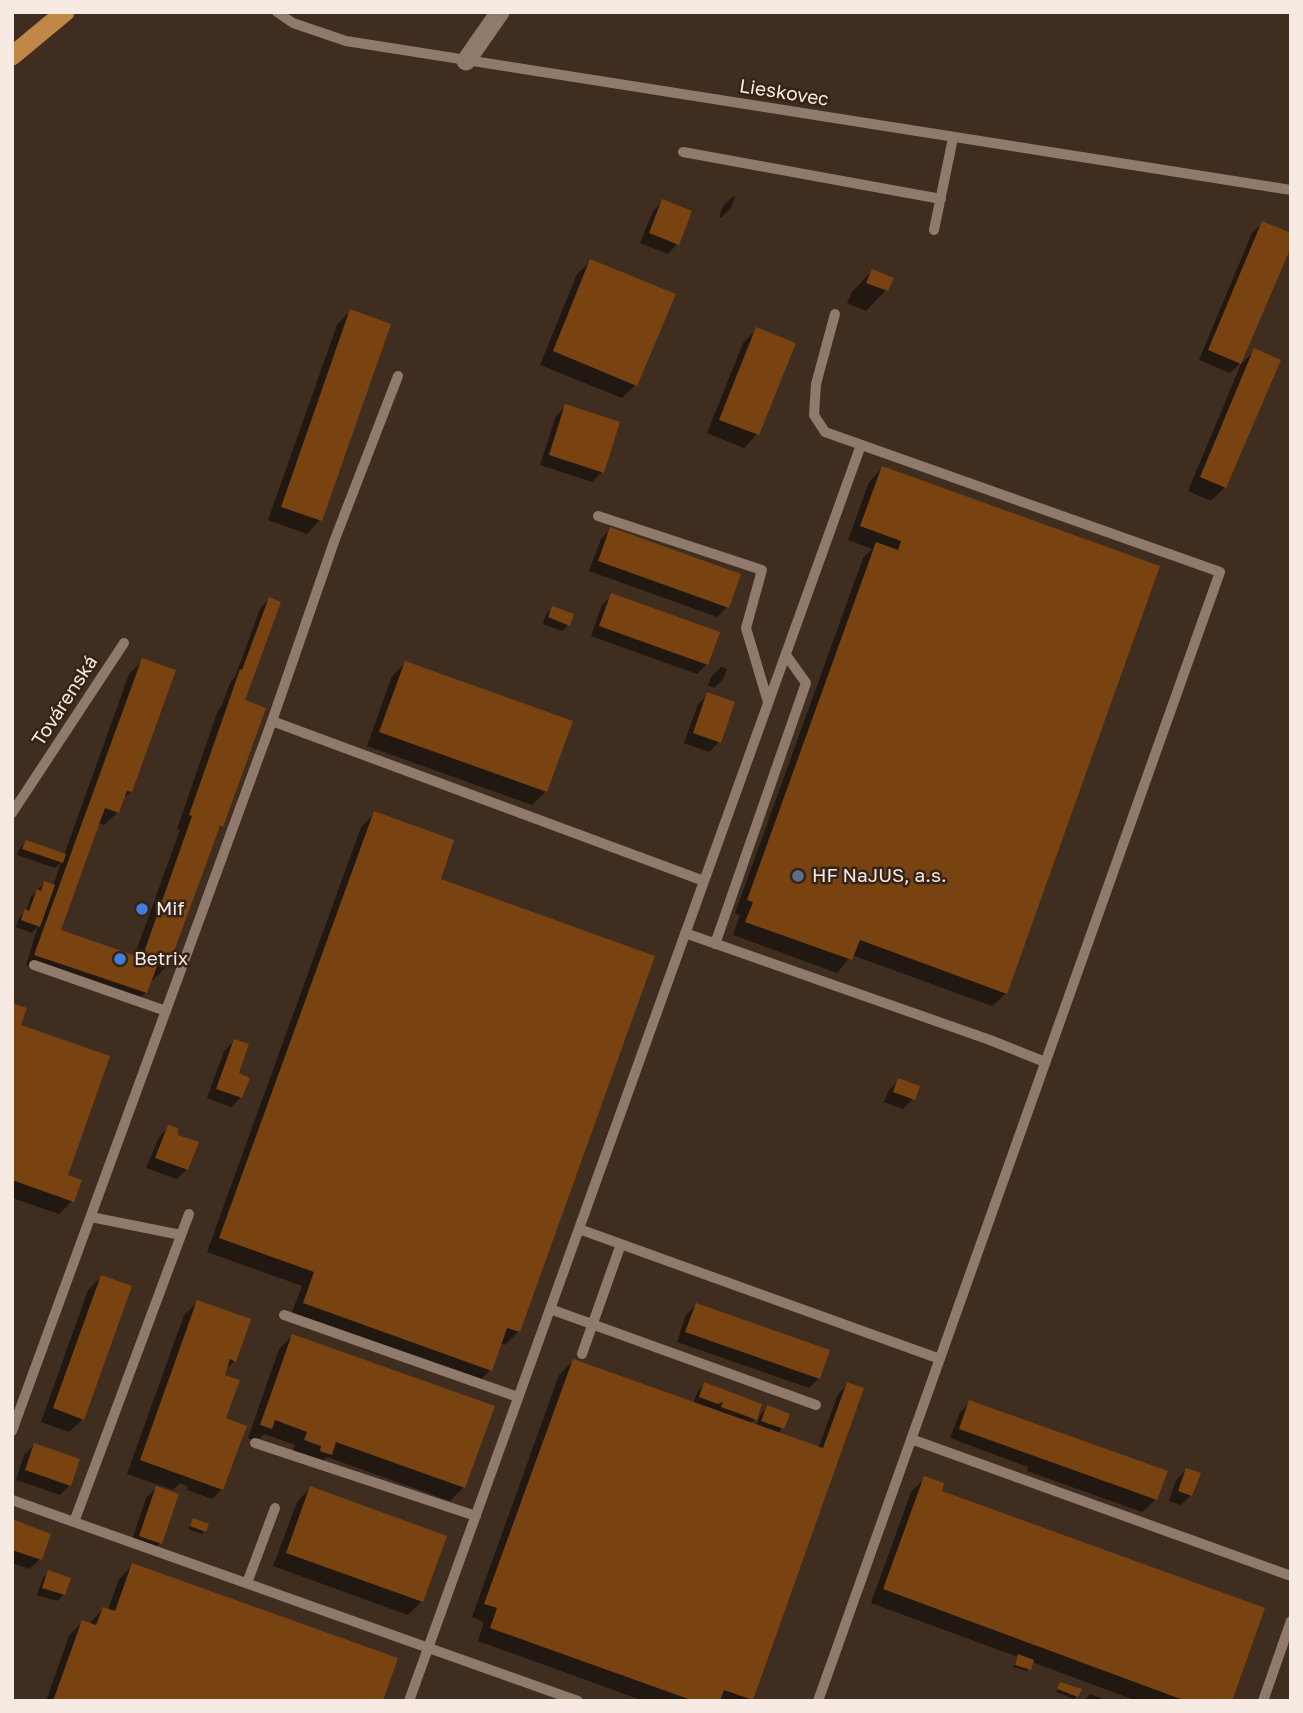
<!DOCTYPE html>
<meta charset="utf-8">
<style>
body{margin:0}
#map{position:relative;width:1303px;height:1713px;overflow:hidden;background:#3f2d20;font-family:"Golos Text",sans-serif}
canvas{display:block}
.frame{position:absolute;inset:0;border:14px solid #f6eae2;pointer-events:none}
</style>
<div id="map">
<canvas width="1303" height="1713"></canvas>
<div class="frame"></div>
</div>
<script>
const ctx = document.querySelector('canvas').getContext('2d');
ctx.lineJoin = 'round';
function paint(path, color) { ctx.fillStyle = color; ctx.fill(path, 'evenodd'); }
function strokePath(path, color, width, dash) { ctx.strokeStyle = color; ctx.lineWidth = width; ctx.lineCap = dash ? 'butt' : 'round'; ctx.setLineDash(dash || []); ctx.stroke(path); }
function write(font, color, halo, rows, align = 'center') {
  ctx.font = font + ' "Golos Text",sans-serif'; ctx.lineWidth = 5; ctx.setLineDash([]); ctx.textBaseline = 'middle'; ctx.strokeStyle = halo; ctx.fillStyle = color; for (const [text, x, y, turn = 0] of rows) {
    ctx.save(); ctx.translate(x, y); ctx.rotate((+turn || 0) * Math.PI / 180); ctx.textAlign = isNaN(turn) ? turn : align; if (halo) ctx.strokeText(text, 0, 0); ctx.fillText(text, 0, 0); ctx.restore();
  }
}
paint(new Path2D(`
 M733,196L735,197L731,208L721,218L719,217L723,206Z
 M663,201L677,244L668,254L640,243L653,211Z
 M1262,223L1240,363L1230,373L1199,360L1252,233Z
 M591,261L635,385L622,398L540,365L577,274Z
 M872,271L891,279L886,290L866,311L847,303L852,292Z
 M350,311L320,520L307,534L268,520L337,325Z
 M757,329L793,344L757,434L744,448L707,433L743,343Z
 M1255,351L1225,487L1211,501L1188,491L1241,364Z
 M566,406L602,472L592,482L540,465L556,416Z
 M882,468L1158,567L1006,993L992,1006L852,955L837,973L733,935L740,915L735,913L863,558L872,549L848,540L869,482Z
 M611,529L727,607L717,617L589,571L601,539Z
 M612,595L707,664L697,674L591,636L602,605Z
 M269,599L243,699L222,826L215,833L166,967L153,980L150,979L146,992L136,1002L26,965L38,926L32,933L16,927L19,918L26,912L31,897L38,889L45,883L53,886L61,862L55,868L17,855L20,848L26,842L64,855L129,674L143,660L130,792L122,800L118,812L104,825L98,823L59,930L134,957L180,830L177,829L218,710L221,707L231,681L235,677L260,609Z
 M553,608L568,625L562,631L543,624L546,614Z
 M405,663L546,791L532,805L367,746L392,676Z
 M721,667L727,669L724,678L714,688L708,685L711,677Z
 M708,694L719,742L709,752L684,743L698,704Z
 M375,813L439,880L519,1331L505,1345L500,1343L490,1370L477,1384L290,1317L302,1286L207,1252L361,827Z
 M12,1005L72,1201L59,1214L12,1198Z
 M234,1041L241,1097L231,1107L207,1098L224,1051Z
 M899,1080L913,1099L903,1109L884,1102L889,1090Z
 M169,1127L187,1169L177,1179L146,1168L159,1137Z
 M101,1277L83,1419L69,1432L41,1422L88,1290Z
 M198,1302L234,1361L224,1371L222,1489L212,1499L187,1490L188,1486L180,1483L173,1490L127,1474L184,1315Z
 M696,1305L819,1378L809,1388L677,1342L686,1315Z
 M292,1336L464,1487L450,1501L327,1457L317,1467L292,1453L295,1445L264,1434L257,1442L248,1438L279,1349Z
 M573,1361L693,1404L698,1391L704,1384L755,1419L750,1424L756,1426L761,1414L767,1407L782,1428L777,1434L818,1449L838,1394L848,1384L750,1701H644L478,1641L484,1622L472,1617L559,1375Z
 M970,1402L1156,1499L1142,1512L1027,1471L1028,1467L950,1438L960,1412Z
 M34,1445L70,1485L60,1495L16,1480L24,1455Z
 M1186,1470L1191,1495L1181,1505L1169,1501L1176,1480Z
 M925,1478L940,1492L1230,1701H1137L1032,1662L1027,1671L1013,1667L1018,1657L871,1603L911,1492Z
 M156,1488L160,1543L150,1553L130,1546L146,1498Z
 M310,1488L422,1601L408,1615L273,1566L297,1502Z
 M193,1520L205,1531L202,1534L188,1529Z
 M12,1521L40,1559L30,1569L12,1563Z
 M133,1565L381,1701H46L69,1636L82,1622L89,1624L103,1609L108,1610L119,1579Z
 M49,1572L69,1579L63,1595L57,1601L37,1595L43,1578Z
 M1061,1684L1077,1696L1074,1699L1056,1692Z
 M1090,1694L1108,1701H1084Z`), '#0007');
paint(new Path2D(`
 M662,199L692,211L679,245L649,233Z
 M1262,221L1291,233V247L1241,364L1208,350Z
 M590,259L676,294L637,386L553,351Z
 M872,269L894,278L888,291L866,283Z
 M350,309L391,324L322,521L281,507Z
 M756,327L796,343L759,435L719,420Z
 M1254,348L1281,360L1226,488L1200,477Z
 M565,404L620,422L604,473L549,455Z
 M882,466L1160,566L1007,994L860,940L852,960L745,922L753,902L747,900L876,542L898,550L901,541L860,526Z
 M610,527L741,574L729,608L598,561Z
 M611,593L720,632L708,665L599,626Z
 M269,597L281,602L245,700L266,708L223,827L220,826L168,968L158,964L147,993L34,955L142,658L176,670L132,792L127,791L119,813L105,808L61,930L142,958L192,816L189,815L231,695L240,669L242,670Z
 M552,606L574,614L570,626L548,617Z
 M405,661L573,721L547,792L379,732Z
 M707,692L735,702L721,743L693,733Z
 M374,811L454,840L441,879L655,956L520,1332L507,1328L492,1371L303,1303L314,1272L219,1238Z
 M26,840L66,854L63,863L22,849Z
 M44,881L55,885L40,927L21,920L25,909L29,911L37,889L41,891Z
 M12,1003L27,1008L21,1025L110,1056L68,1175L82,1180L74,1202L12,1180Z
 M234,1039L249,1044L239,1073L250,1078L242,1098L216,1089Z
 M898,1078L920,1086L915,1100L893,1092Z
 M168,1125L178,1128V1135L199,1142L188,1170L155,1158Z
 M101,1275L132,1286L84,1420L53,1408Z
 M197,1300L251,1319L236,1362L230,1359L225,1375L240,1380L226,1418L247,1426L223,1490L140,1460Z
 M696,1303L830,1350L820,1379L685,1332Z
 M292,1334L495,1406L465,1488L336,1442L332,1455L320,1451L321,1446L304,1440L307,1432L275,1420L272,1429L260,1425Z
 M573,1359L823,1448L847,1382L864,1388L753,1700L724,1690L720,1701H694L490,1628L497,1608L484,1604Z
 M704,1382L762,1404L757,1420L721,1407L723,1402L718,1404L699,1397Z
 M969,1400L1168,1471L1157,1500L959,1429Z
 M767,1405L790,1414L784,1429L761,1421Z
 M34,1443L80,1459L71,1486L25,1470Z
 M1186,1468L1201,1473L1192,1496L1178,1491Z
 M924,1476L944,1483L942,1491L1265,1608L1232,1701H1186L883,1589Z
 M156,1486L179,1494L162,1544L139,1536Z
 M310,1486L447,1536L423,1602L286,1553Z
 M193,1518L209,1524L206,1532L190,1526Z
 M12,1519L51,1534L42,1560L12,1550Z
 M132,1563L398,1658L383,1701H53L82,1620L96,1625L103,1607L115,1611Z
 M48,1570L71,1578L65,1595L42,1588Z
 M1018,1654L1034,1660L1031,1670L1015,1665Z
 M1060,1682L1082,1689L1078,1697L1057,1689Z`), '#794311');
strokePath(new Path2D(`
 M277,12L293,23L346,41L1291,190
 M683,152L941,199
 M934,230L953,138
 M598,516L762,570L746,628L768,702
 M272,721L704,881
 M12,813L124,643
 M685,933L990,1040L1045,1062
 M715,944L806,683L786,655
 M34,965L166,1011
 M91,1217L181,1235
 M579,1229L940,1359
 M550,1309L816,1405
 M284,1315L518,1397
 M582,1354L621,1244
 M12,1431L272,721L335,539L398,376
 M911,1439L1291,1576
 M255,1443L476,1516
 M12,1500L578,1701
 M74,1522L189,1214
 M247,1583L275,1508
 M409,1701L861,445
 M818,1701L1220,572L825,432L814,415L816,384L835,314
 M1263,1701L1291,1621`), '#8f7a6b', 10);
strokePath(new Path2D(`
 M466,61L500,12`), '#8f7a6b', 19);
strokePath(new Path2D(`
 M12,56L65,12`), '#c08749', 19);
for (const [x, y, r, color] of [
 [798,876,7,"#5c6f8a"],
 [142,909,7,"#3f7fe0"],
 [120,959,7,"#3f7fe0"]
]) { const dot = new Path2D(); dot.arc(x, y, r, 0, 2 * Math.PI); ctx.fillStyle = color; ctx.fill(dot); strokePath(dot, '#342316', 2.5); }
write('19px', '#f6eae2', '#342316', [
 ["Lieskovec",784,93,9],
 ["Továrenská",65,701,-57]
]);
write('19px', '#f6eae2', '#342316', [
 ["HF NaJUS, a.s.",812,876],
 ["Mif",156,909],
 ["Betrix",134,959]
], 'left');
</script>
